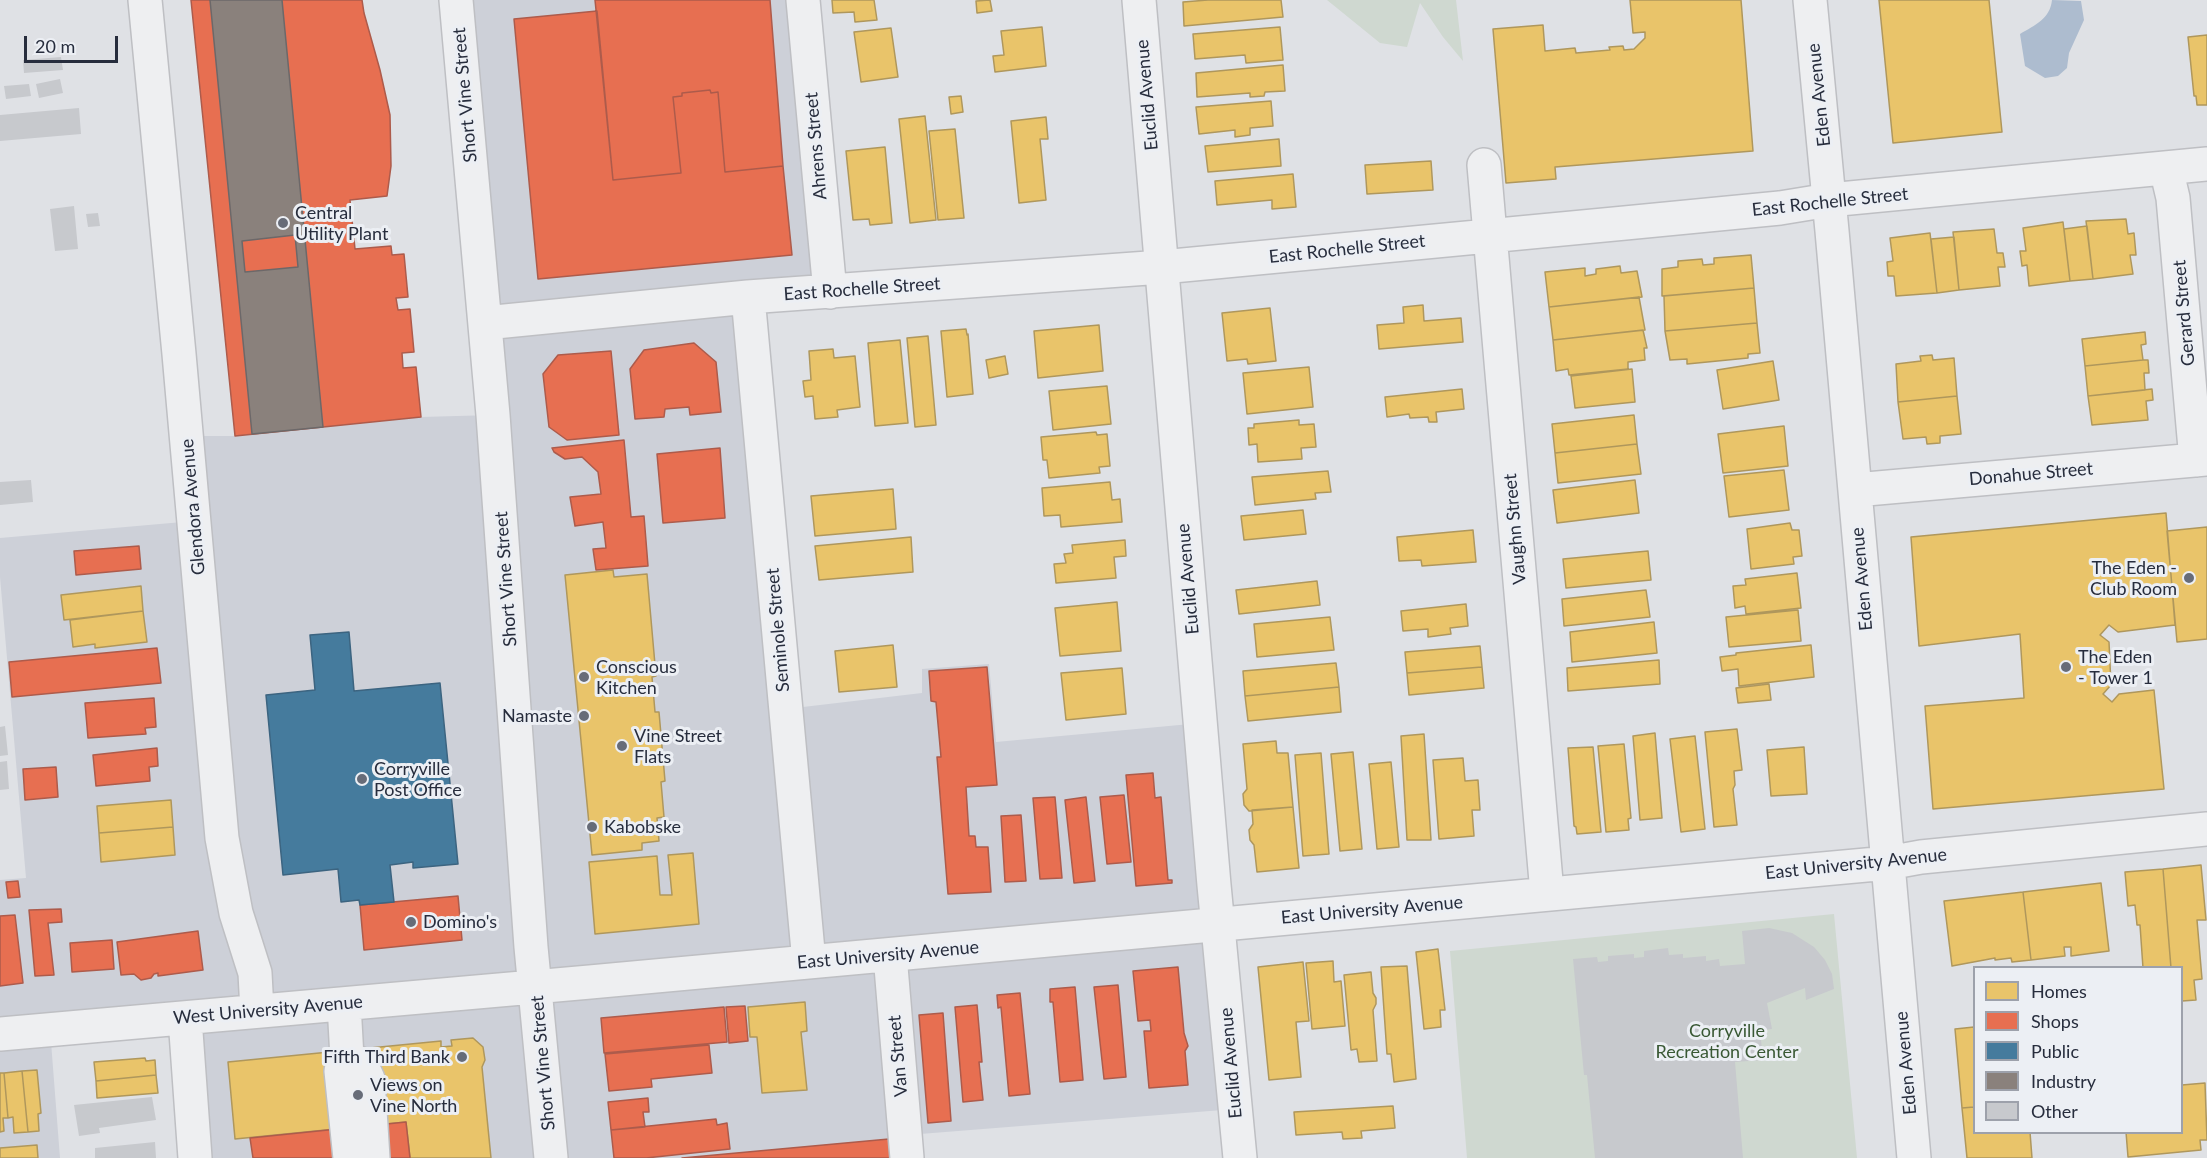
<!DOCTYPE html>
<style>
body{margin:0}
#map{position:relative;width:2207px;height:1158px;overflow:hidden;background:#dfe1e5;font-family:Lato,sans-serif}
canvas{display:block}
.legend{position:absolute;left:1973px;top:966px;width:210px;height:168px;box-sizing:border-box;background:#eceff4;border:2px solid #9da1ab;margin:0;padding:8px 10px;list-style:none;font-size:18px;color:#272d3d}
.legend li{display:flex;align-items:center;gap:12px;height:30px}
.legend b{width:30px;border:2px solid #9da1ab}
.scale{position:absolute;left:24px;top:36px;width:94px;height:27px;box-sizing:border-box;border:3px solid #272d3d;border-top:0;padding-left:8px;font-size:18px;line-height:21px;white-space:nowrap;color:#272d3d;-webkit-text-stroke:4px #eceff4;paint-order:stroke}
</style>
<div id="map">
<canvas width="2207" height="1158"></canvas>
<ul class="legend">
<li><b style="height:16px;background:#e9c46a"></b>Homes</li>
<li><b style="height:16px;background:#e76f51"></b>Shops</li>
<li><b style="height:16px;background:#457b9d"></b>Public</li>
<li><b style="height:16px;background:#8a817c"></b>Industry</li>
<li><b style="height:16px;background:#c7c9cd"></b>Other</li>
</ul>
<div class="scale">20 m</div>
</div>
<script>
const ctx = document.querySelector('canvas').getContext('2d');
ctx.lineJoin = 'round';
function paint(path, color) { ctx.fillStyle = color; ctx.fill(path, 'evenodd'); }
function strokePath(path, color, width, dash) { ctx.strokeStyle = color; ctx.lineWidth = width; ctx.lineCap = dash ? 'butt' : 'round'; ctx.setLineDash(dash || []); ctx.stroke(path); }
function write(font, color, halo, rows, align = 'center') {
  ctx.font = font + ' Lato,sans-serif'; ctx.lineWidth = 6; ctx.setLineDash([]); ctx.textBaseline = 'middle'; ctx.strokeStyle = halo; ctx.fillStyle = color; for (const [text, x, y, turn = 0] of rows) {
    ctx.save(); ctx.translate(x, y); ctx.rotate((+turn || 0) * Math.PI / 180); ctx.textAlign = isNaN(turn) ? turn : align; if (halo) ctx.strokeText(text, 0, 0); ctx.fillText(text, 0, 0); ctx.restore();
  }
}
paint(new Path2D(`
 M456,0H803L830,292L748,297L786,709L922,693V669L989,664L996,742L1201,723L1235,1109L895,1136L897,1158H195L185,1018L50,1029L60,1158H0V880L26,878L0,577V538L194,521L187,436H235L421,417L493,415Z`), '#cdd0d8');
paint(new Path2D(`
 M1327,0H1456L1463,61L1443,37L1420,3L1407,47L1380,43Z
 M1834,914L1857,1158H1467L1450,951Z`), '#cfd8d0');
paint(new Path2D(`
 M2052,0L2081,1L2084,20L2069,53L2067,68L2058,76L2045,78L2025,66L2020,34C2035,25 2050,19 2052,0Z`), '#adbccf');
const homes = new Path2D(`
 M832,0H874L877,20L855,22L854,12L833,13Z
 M990,0L992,11L977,13L976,1Z
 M1208,0H1281L1283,17L1184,26L1183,2Z
 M1630,0H1741L1753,151L1555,167L1556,179L1506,183L1493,29L1543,25L1545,51L1575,48L1576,53L1610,50L1609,47L1623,46L1624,50L1634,49L1645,38V32L1633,33Z
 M1879,0H1989L2002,132L1893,143Z
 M1042,27L1046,66L995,72L993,56L1004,55L1001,31Z
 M1280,27L1283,60L1246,63L1245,55L1195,59L1193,34Z
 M891,28L898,77L861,82L854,32Z
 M2207,35V105H2197L2196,96H2194L2188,37Z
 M1283,65L1285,91L1265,92L1264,96L1250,97V93L1197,97L1196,73Z
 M961,96L963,112L951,114L949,97Z
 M1271,101L1273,126L1250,128V135L1235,137V130L1199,134L1196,107Z
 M925,116L936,220L910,223L899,119Z
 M1046,117L1048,139H1040L1046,200L1019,203L1011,121Z
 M955,129L964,218L938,220L929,131Z
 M1279,139L1281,166L1208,172L1205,146Z
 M885,147L892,223L870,225L869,219L853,220L846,151Z
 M1431,161L1433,190L1367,194L1365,165Z
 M1293,174L1296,207L1272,209V200L1217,205L1215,181Z
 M2126,219L2128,234L2134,233L2136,255H2130L2133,274L2093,279L2086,221Z
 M2063,222L2070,281L2029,286L2027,265L2022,266L2020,251H2026L2023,228Z
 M2087,226L2093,279L2070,281L2064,229Z
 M1994,229L1997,253H2003L2005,267H1998L2000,286L1959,290L1953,232Z
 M1930,233L1937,293L1896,296L1894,276H1888L1887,262L1893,261L1890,238Z
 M1954,237L1959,290L1937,293L1931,239Z
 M1751,255L1754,288L1662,296V269L1678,267V261L1702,259L1703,265L1714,264V258Z
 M1620,266L1621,273L1637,271L1642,297L1549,307L1545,272L1585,268V276L1596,274V269Z
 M1754,288L1757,323L1665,331L1664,296Z
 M1639,297L1645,330L1553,340L1549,307Z
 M1423,305L1424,321L1461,318L1463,342L1379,349L1377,325L1404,323L1403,307Z
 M1270,308L1276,361L1248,364L1247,359L1227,361L1222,313Z
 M1757,323L1760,353L1748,354V358L1687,364V359L1670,360L1665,331Z
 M1099,325L1103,371L1038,378L1034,331Z
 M966,329L967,335L968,334L973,394L947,397L941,331Z
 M1643,330L1647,348H1644L1645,360L1628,362V369L1569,375L1568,369L1556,371L1553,340Z
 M2145,332L2146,344L2141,345L2143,360L2085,366L2082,339Z
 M928,336L936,425L915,427L907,338Z
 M900,340L908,423L875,426L868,343Z
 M833,349L834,358L855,356L860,407L837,410L838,417L815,419L813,396L805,397L803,381L811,380L809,351Z
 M1932,355L1933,360L1954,358L1957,396L1898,402L1896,364L1921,361L1920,356Z
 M1005,356L1008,374L989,378L986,360Z
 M2143,360H2148L2149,373H2144L2145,390L2088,396L2085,366Z
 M1773,361L1779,400L1723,409L1717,370Z
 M1309,367L1313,407L1247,414L1243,373Z
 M1632,369L1635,402L1575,408L1571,376Z
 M1107,386L1111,424L1053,430L1049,391Z
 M1462,389L1464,409L1436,412L1437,422H1429L1428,417L1410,418L1409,414L1387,417L1385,397Z
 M2152,389L2153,400L2146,401L2148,420L2092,425L2088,396Z
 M1957,396L1961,434L1940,436V443L1927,444L1926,437L1903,439L1898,402Z
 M1634,415L1637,444L1555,453L1552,424Z
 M1299,420V425L1314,424L1316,447L1301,448L1302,459L1258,462L1257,444L1249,445L1248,428H1254V424Z
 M1784,426L1788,466L1723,473L1718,434Z
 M1096,432L1097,435L1107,434L1110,466L1099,467L1100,473L1049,478L1047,460H1043L1041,437Z
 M1637,444L1641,474L1558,483L1555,453Z
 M1784,470L1789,510L1729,517L1724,476Z
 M1328,471L1331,492L1315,493L1316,499L1255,505L1252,477Z
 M1635,480L1639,513L1557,523L1553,490Z
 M1110,482L1112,500L1120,499L1122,522L1061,527L1060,515L1044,516L1042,488Z
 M893,489L896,529L815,536L811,496Z
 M1303,510L1306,534L1244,540L1241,516Z
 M2166,513L2175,625L2118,632L2109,625L2100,635L2109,642L2111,685L2103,694L2112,702L2119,694L2154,690L2164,789L1933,809L1925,706L2024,698L2020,634L1919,646L1911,537Z
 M1790,523L1792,530H1799L1802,556L1793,557L1794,564L1751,569L1747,529Z
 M2207,527V639L2177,642L2167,531Z
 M1473,530L1476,562L1422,566L1421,560L1399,561L1397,537Z
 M911,537L913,572L819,580L815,546Z
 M1125,540L1126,556L1114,557L1116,578L1056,583L1054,564L1066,563L1064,554L1073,553L1072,545Z
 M1648,551L1651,580L1566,588L1563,559Z
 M613,570L614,577L647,574L656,676L652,677L655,712H659L665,781L661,782L664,817L657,818L659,841L642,843V850L592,855L565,575Z
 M1797,573L1801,608L1746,614L1745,606L1735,608L1733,586L1746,585L1745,579Z
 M1317,581L1320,605L1239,614L1236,590Z
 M141,586L143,611L64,620L61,595Z
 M1646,590L1650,617L1564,626L1562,599Z
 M1117,602L1121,651L1060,656L1055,608Z
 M1466,604L1468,626L1450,628L1451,634L1428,637V629L1403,631L1401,611Z
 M1798,610L1801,641L1729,647L1726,617Z
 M143,611L147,642L95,648V644L73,647L70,620Z
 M1330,617L1334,650L1257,657L1254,624Z
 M1654,622L1657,653L1572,662L1570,632Z
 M893,645L897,687L839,692L835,651Z
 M1811,645L1814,677L1739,686L1738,669L1722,671L1720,657L1736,655V653Z
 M1480,646L1482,667L1407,673L1405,652Z
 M1659,660L1660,684L1568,691L1567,668Z
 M1336,663L1339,687L1245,696L1243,671Z
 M1482,667L1484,688L1409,695L1407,673Z
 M1122,668L1126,714L1066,720L1061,673Z
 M1769,684L1771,700L1738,703L1736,688Z
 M1339,687L1341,712L1248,721L1245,696Z
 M1737,729L1742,770L1734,771L1735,785L1733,789L1737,825L1714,827L1705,732Z
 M1655,733L1662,818L1640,820L1633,736Z
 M1424,734L1431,840H1407L1401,736Z
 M1695,736L1705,829L1681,832L1670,739Z
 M1276,741L1277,753H1288L1293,807L1249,811L1244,805L1243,794L1247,789L1243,744Z
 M1624,744L1631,818L1628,819L1629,830L1606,832L1598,746Z
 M1593,747L1601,832L1577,834L1576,827L1574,826L1568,748Z
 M1804,747L1807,794L1771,796L1767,750Z
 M1353,752L1362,849L1340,851L1331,754Z
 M1321,753L1329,854L1303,856L1295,755Z
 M1463,758L1465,781L1478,780L1480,810H1472L1474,836L1439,839L1433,760Z
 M1391,762L1399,847L1377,849L1369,764Z
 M171,800L173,827L99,833L97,806Z
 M1293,807L1299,868L1257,872L1254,845L1250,840L1249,830L1253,824L1252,810Z
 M173,827L175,855L101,862L99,833Z
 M693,853L699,924L595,934L589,862L657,856L660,895H672L668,855Z
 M2201,865L2206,920H2197L2202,979L2194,980L2196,1000L2182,1001V968H2171L2163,869Z
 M2163,869L2171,968H2143L2140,925H2137L2135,905L2128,906L2125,872Z
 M2101,883L2109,951L2071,956V947H2064L2065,956L2031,960L2023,892Z
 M2023,892L2031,960L2012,962L2011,958L1995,960V958L1952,966L1944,901Z
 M1438,949L1445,1010H1440L1441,1027L1424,1029L1416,952Z
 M1333,961L1334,982L1341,981L1345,1026L1312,1029L1306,963Z
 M1303,962L1309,1021L1296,1022L1301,1077L1269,1080L1258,967Z
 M1407,966L1416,1079L1394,1082L1391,1054H1387L1381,967Z
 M1371,972L1373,993L1376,998V1004L1373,1010L1377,1061L1359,1062L1357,1049L1351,1050L1344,975Z
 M805,1002L807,1031L801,1032L807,1090L762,1093L757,1037H750L748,1007Z
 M1974,1027V1107L1962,1108L1955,1029Z
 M473,1038L483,1047L485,1060L482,1067L491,1158H410L406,1122L235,1139L228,1062L441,1041V1047L452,1046L451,1040Z
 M145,1058L146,1061L155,1060L156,1075L96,1081L94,1062Z
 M37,1070L41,1113L38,1114L39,1131L28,1132L22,1071Z
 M22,1071L28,1132L14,1133L13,1117L8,1118L4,1073Z
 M0,1073H4L8,1118H3L4,1131L0,1132Z
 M156,1075L158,1093L97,1098L96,1081Z
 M2205,1083L2207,1140H2200L2201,1150L2128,1157L2126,1132H2182V1085Z
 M1393,1106L1395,1128L1361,1131L1362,1138L1343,1139L1342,1132L1296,1135L1294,1112Z
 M1974,1107V1132H2030L2032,1158H1967L1962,1108Z
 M37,1145L38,1158H0V1148Z`);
paint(homes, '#e9c46a');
strokePath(homes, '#af975c', 1.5);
const shops = new Path2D(`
 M191,0H362L364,13L380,70L390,115L391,166L387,196L350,200L355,249L391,246L392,255L404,254L408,297L396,298L398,310L410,309L414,352L402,353L403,368L416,367L421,417L235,436Z
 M595,0H770L783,166L725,172L718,92L711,93L710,90L682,93V96L673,97L681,173L613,180Z
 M597,11L613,180L681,173L673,97L682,96V93L710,90L711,93L718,92L725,172L783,166L792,255L538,279L514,19Z
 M694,343L716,362L721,412L690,415L689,407L665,409L664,417L635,419L630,369L644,350Z
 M611,351L619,435L567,440L549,427L543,374L558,355Z
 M624,440L631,517L644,516L648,566L596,570L593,549L606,548L603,522L575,526L570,497L601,494L598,472L582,457L565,459L554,452L552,448Z
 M720,448L725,518L663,523L657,454Z
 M139,546L141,569L76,575L74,551Z
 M157,648L161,683L12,697L9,662Z
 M987,667L997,785L966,787L969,836H975L976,847H988L991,892L948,894L937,757H941L936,702L931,701L929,671Z
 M154,698L156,727L145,728L146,734L88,738L85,703Z
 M157,748L158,766L149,767L150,781L96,786L93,755Z
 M56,767L58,797L25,800L23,769Z
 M1153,773L1155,798L1161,797L1168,880H1172V883L1136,886L1126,775Z
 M1124,795L1131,862L1107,864L1100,797Z
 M1055,797L1062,878L1040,879L1033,798Z
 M1086,797L1095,881L1074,883L1065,800Z
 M1021,815L1026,881L1005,882L1001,816Z
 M18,881L20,897L8,898L6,882Z
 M458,896L462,940L364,950L360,905Z
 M61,909L62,922L48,923L54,975L35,976L29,910Z
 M15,915L23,983L0,986V916Z
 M198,931L203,970L158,976V973L154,974L151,978L141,980L134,974L121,975L117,942Z
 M112,940L114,969L72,972L70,943Z
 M1178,967L1184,1033L1188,1046L1185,1051L1188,1085L1149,1088L1144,1031H1151L1150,1020L1138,1021L1133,971Z
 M1118,985L1126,1077L1104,1079L1094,987Z
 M1075,987L1083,1080L1060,1082L1053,1002H1050V989Z
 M1020,993L1030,1094L1009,1096L1001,1007L998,1008L997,995Z
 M977,1005L982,1062H979L983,1100L963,1102L955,1007Z
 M745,1006L748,1041L729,1043L726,1007Z
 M724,1007L727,1042L604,1053L601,1018Z
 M943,1013L951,1121L928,1123L919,1015Z
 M709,1045L712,1073L651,1079L652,1087L609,1091L605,1054Z
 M648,1098L649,1112H643L645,1127L611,1130L608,1102Z
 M716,1119L717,1125L727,1123L730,1149L646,1158H614L611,1130Z
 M406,1122L410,1158H253L250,1138Z
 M889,1139L890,1158H682Z`);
paint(shops, '#e76f51');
strokePath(shops, '#ad5b4b', 1.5);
const public = new Path2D(`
 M349,632L354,691L440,683L458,864L413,868V862L390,865L394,902L360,905L359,900L341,902L338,869L283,875L266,695L315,690L310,635Z`);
paint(public, '#457b9d');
strokePath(public, '#3c6480', 1.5);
const industry = new Path2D(`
 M210,0H282L323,427L252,434ZM295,235L298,267L245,272L242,241Z`);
paint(industry, '#8a817c');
strokePath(industry, '#6c6869', 1.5);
paint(new Path2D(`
 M61,57L63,70L24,73L23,60Z
 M60,79L63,93L39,98L36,84Z
 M29,84L31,96L6,99L4,86Z
 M79,108L81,134L0,141V115Z
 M74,206L78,249L55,251L50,209Z
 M98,213L100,226L88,227L86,214Z
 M31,480L33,502L0,505V482Z
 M5,726L8,755L0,756V727Z
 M7,761L9,789L0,790V762Z
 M1769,928L1792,933L1814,947L1825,960L1832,974L1834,989L1806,1000L1805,988L1767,1003L1772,1029L1760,1030L1763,1060L1735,1062L1743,1158H1595L1587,1075H1584L1573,959L1597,957L1598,962L1608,961V956L1634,954V958L1644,957V951L1668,948L1669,955L1683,954V958L1706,956V961L1719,959L1720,966L1745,964L1742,931Z
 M152,1097L156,1120L99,1128L100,1133L79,1136L74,1105Z
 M155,1142L156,1158H95V1148Z`), '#c7c9cd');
const minor = new Path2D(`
 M145,0L179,354L222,838L236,913L255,973L257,1011
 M456,0L493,415L531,947L551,1158
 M803,0L830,292
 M1139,0L1214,885L1240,1158
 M1810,0L1832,231L1914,1158
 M1484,165L1547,893
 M2166,168L2173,198L2196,460
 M748,297L809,962
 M485,323L748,297L1162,267L1625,223L1780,208L1829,200L2207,164
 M1855,490L2207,459
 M890,955L907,1158
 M344,1004L347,1058L353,1069L354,1079
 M185,1018L195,1158
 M0,1034L590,982L1888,863L1921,857L2207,829
 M350,1158L341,1071L347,1058L361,1064L368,1079L373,1158`);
strokePath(minor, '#bebfc3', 36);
strokePath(minor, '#eeeff1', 33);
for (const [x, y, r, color] of [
 [283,223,6,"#676c78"],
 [2189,578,6,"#676c78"],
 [2066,667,6,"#676c78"],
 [584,677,6,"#676c78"],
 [584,716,6,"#676c78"],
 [622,746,6,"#676c78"],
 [362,779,6,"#676c78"],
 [592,827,6,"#676c78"],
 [411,922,6,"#676c78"],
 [462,1057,6,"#676c78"],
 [358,1095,6,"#676c78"]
]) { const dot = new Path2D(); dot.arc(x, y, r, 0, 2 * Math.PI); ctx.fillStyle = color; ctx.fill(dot); strokePath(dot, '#eceff4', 2); }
write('18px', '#272d3d', '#eceff4', [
 ["Short Vine Street",465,95,-95],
 ["Euclid Avenue",1147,95,-95],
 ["Eden Avenue",1819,95,-96],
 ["Ahrens Street",816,146,-95],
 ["East Rochelle Street",1830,202,-6],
 ["East Rochelle Street",1347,249,-6],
 ["East Rochelle Street",862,289,-4],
 ["Gerard Street",2184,313,-95],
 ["Donahue Street",2031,474,-5],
 ["Glendora Avenue",193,507,-95],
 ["Vaughn Street",1515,529,-95],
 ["Short Vine Street",506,579,-94],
 ["Euclid Avenue",1188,579,-95],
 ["Eden Avenue",1862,579,-95],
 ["Seminole Street",778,630,-95],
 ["East University Avenue",1856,864,-6],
 ["East University Avenue",1372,910,-5],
 ["East University Avenue",888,955,-5],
 ["West University Avenue",268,1010,-5],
 ["Van Street",898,1056,-95],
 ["Short Vine Street",543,1063,-95],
 ["Euclid Avenue",1231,1063,-95],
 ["Eden Avenue",1906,1063,-95]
]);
write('18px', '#272d3d', '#eceff4', [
 ["Central",295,213],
 ["Utility Plant",295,234],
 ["The Eden -",2177,568,"right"],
 ["Club Room",2177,589,"right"],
 ["The Eden",2078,657],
 ["- Tower 1",2078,678],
 ["Conscious",596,667],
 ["Kitchen",596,688],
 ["Namaste",572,716,"right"],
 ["Vine Street",634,736],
 ["Flats",634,757],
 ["Corryville",374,769],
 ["Post Office",374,790],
 ["Kabobske",604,827],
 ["Domino's",423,922],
 ["Fifth Third Bank",450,1057,"right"],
 ["Views on",370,1085],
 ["Vine North",370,1106]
], 'left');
write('18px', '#395834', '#eceff4', [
 ["Corryville",1727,1031],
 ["Recreation Center",1727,1052]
]);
</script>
